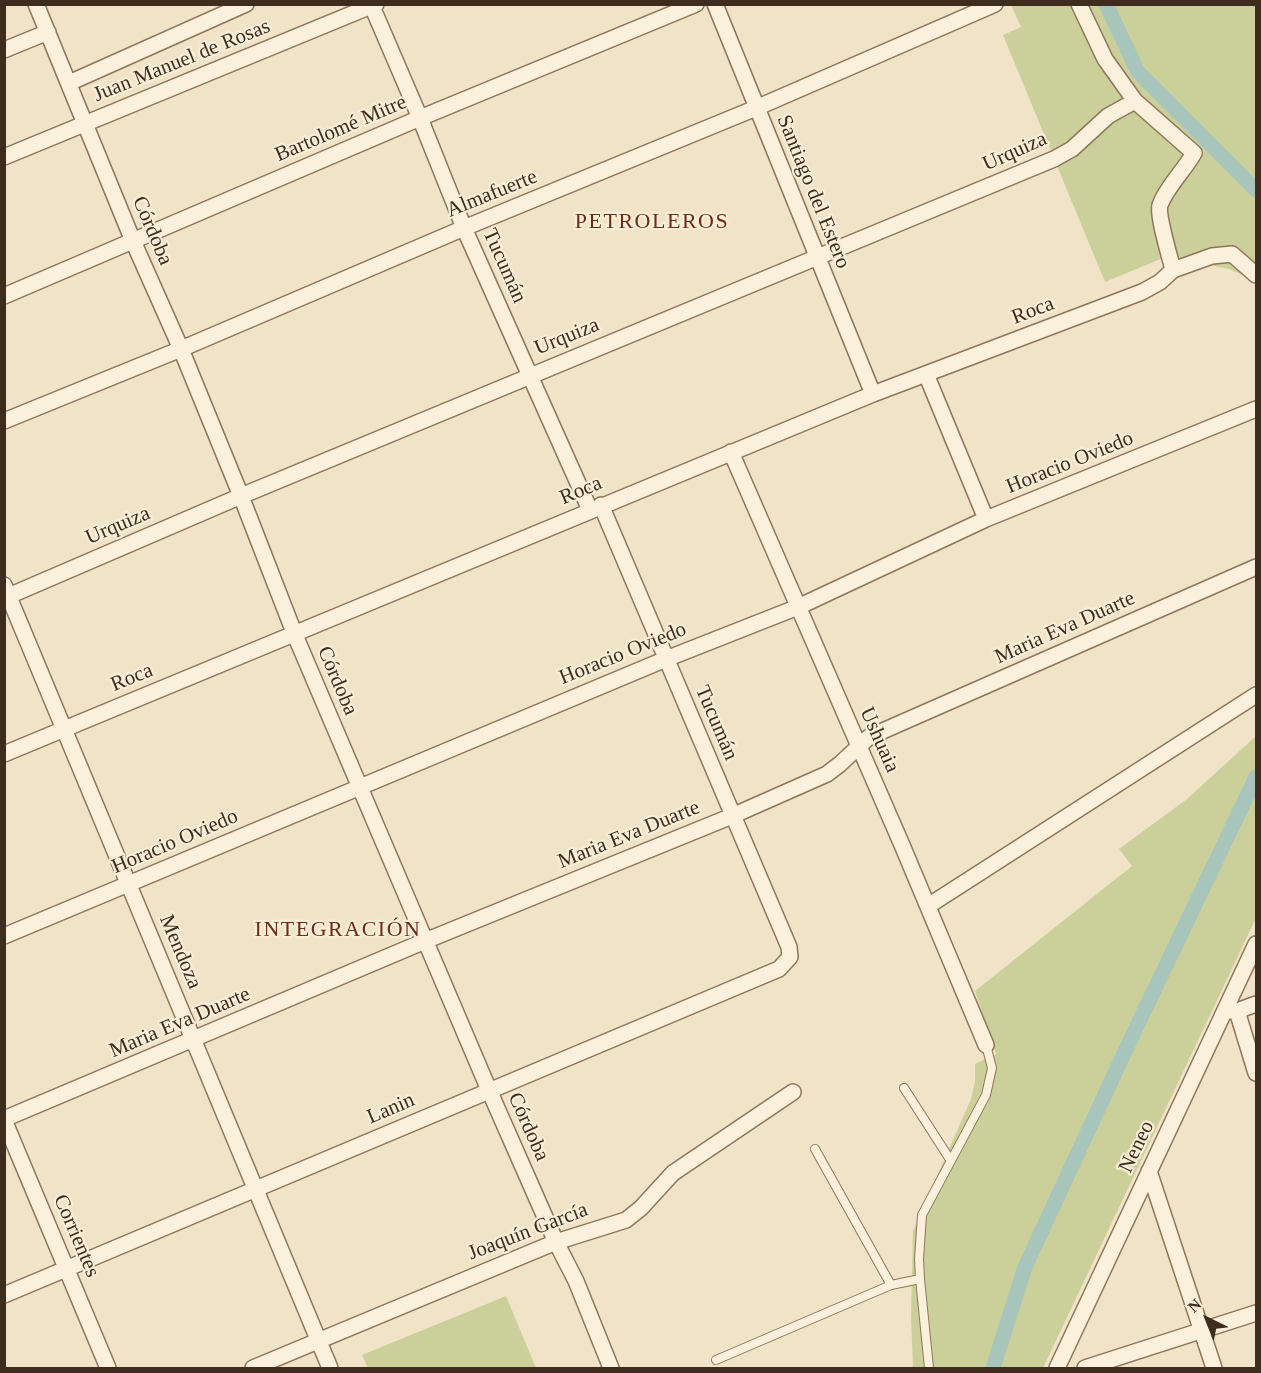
<!DOCTYPE html>
<meta charset="utf-8">
<style>
body{margin:0}
#map{position:relative;width:1261px;height:1373px;overflow:hidden;background:#f1e3c7;font-family:"Times New Roman",serif}
canvas{display:block}
.frame{position:absolute;inset:0;border:6px solid #3e2d1f;pointer-events:none}
.north{position:absolute;left:1177px;top:1289px;width:60px;height:60px;-webkit-text-stroke:4px #f8edd7;paint-order:stroke;rotate:317deg;font-size:16px;font-weight:700;line-height:24px;text-align:center;color:#3e2d1f}
.north::after{content:'';display:block;margin:auto;width:21px;height:27px;background:#3e2d1f;clip-path:polygon(50% 0,100% 100%,50% 72%,0 100%)}
</style>
<div id="map">
<canvas width="1261" height="1373"></canvas>
<div class="frame"></div>
<div class="north">N</div>
</div>
<script>
const ctx = document.querySelector('canvas').getContext('2d');
ctx.lineJoin = 'round';
function paint(path, color) { ctx.fillStyle = color; ctx.fill(path, 'evenodd'); }
function strokePath(path, color, width, dash) { ctx.strokeStyle = color; ctx.lineWidth = width; ctx.lineCap = dash ? 'butt' : 'round'; ctx.setLineDash(dash || []); ctx.stroke(path); }
function write(font, color, halo, rows, align = 'center') {
  ctx.font = font + ' "Times New Roman",serif'; ctx.lineWidth = 4.5; ctx.setLineDash([]); ctx.textBaseline = 'middle'; ctx.strokeStyle = halo; ctx.fillStyle = color; for (const [text, x, y, turn = 0] of rows) {
    ctx.save(); ctx.translate(x, y); ctx.rotate((+turn || 0) * Math.PI / 180); ctx.textAlign = isNaN(turn) ? turn : align; if (halo) ctx.strokeText(text, 0, 0); ctx.fillText(text, 0, 0); ctx.restore();
  }
}
paint(new Path2D(`
 M1011,5H1256V281L1229,269L1168,256L1105,282L1003,35L1021,27Z
 M1256,736V918L1043,1368H913L911,1316L913,1231L971,1099L975,1082V1064L996,1054L975,991L1132,866L1119,849L1187,799Z
 M506,1296L536,1368H368L362,1355Z`), '#cbd09a');
strokePath(new Path2D(`
 M1106,4L1138,72L1256,190
 M993,1368L1025,1267L1127,1047L1256,777`), '#a8c5bb', 15);
const lane = new Path2D(`
 M904,1088L951,1161
 M815,1149L891,1285
 M716,1360L891,1285L920,1279
 M929,1368L920,1279L919,1259L922,1215L986,1095L992,1068L986,1045`);
const street = new Path2D(`
 M36,4L133,241L181,349L241,496L295,635L489,1090L556,1242L576,1281L611,1368
 M371,4L420,118L464,228L590,510
 M715,4L873,394
 M1079,4L1105,59L1135,101L1194,153C1184,171 1167,186 1160,205C1157,215 1170,257 1173,270
 M4,50L48,32
 M69,83L246,4
 M4,157L376,4
 M4,296L420,118L696,4
 M926,374L986,519
 M4,421L181,349L464,228L756,108L995,4
 M731,452L902,845L986,1045
 M4,585L330,1368
 M4,598L241,496L1054,159L1072,149L1108,116L1135,101
 M4,754L873,394L1142,292L1160,282L1173,270L1212,256L1232,254L1256,275
 M928,906L1256,695
 M4,936L666,659L798,607L986,519L1256,409
 M1229,1011H1237L1256,1004
 M1237,1011L1256,1073
 M4,1119L425,941L732,816L827,774L840,764L869,737L1256,567
 M4,1120L108,1368
 M1149,1171L1214,1368
 M4,1295L779,969L790,957L789,947L601,505
 M253,1368L556,1242L626,1220L641,1208L673,1173L793,1092
 M1057,1368L1256,944
 M1085,1368L1256,1313`);
strokePath(lane, '#8e755b', 10);
strokePath(street, '#8e755b', 18);
strokePath(lane, '#fbf0db', 8);
strokePath(street, '#fbf0db', 15);
write('21px', '#3e2d1f', '#f8edd7', [
 ["Juan Manuel de Rosas",182,61,-22],
 ["Bartolomé Mitre",341,129,-23],
 ["Urquiza",1015,152,-24],
 ["Santiago del Estero",813,192,68],
 ["Almafuerte",492,194,-22],
 ["Córdoba",152,231,67],
 ["Tucumán",504,266,66],
 ["Roca",1033,311,-21],
 ["Urquiza",567,337,-22],
 ["Horacio Oviedo",1070,463,-22],
 ["Roca",581,491,-23],
 ["Urquiza",118,526,-23],
 ["Maria Eva Duarte",1065,628,-24],
 ["Horacio Oviedo",623,654,-22],
 ["Roca",132,678,-22],
 ["Córdoba",337,681,67],
 ["Tucumán",716,723,67],
 ["Ushuaia",879,740,66],
 ["Maria Eva Duarte",629,835,-22],
 ["Horacio Oviedo",175,842,-23],
 ["Mendoza",180,952,67],
 ["Maria Eva Duarte",180,1023,-23],
 ["Lanin",391,1109,-23],
 ["Córdoba",528,1127,66],
 ["Neneo",1137,1147,-64],
 ["Joaquín García",528,1232,-21],
 ["Corrientes",76,1236,67]
]);
ctx.letterSpacing = '1.5px';
write('22px', '#6d2b1c', '#f8edd7', [
 ["PETROLEROS",652,222],
 ["INTEGRACIÓN",338,930]
]);
ctx.letterSpacing = '0px';
</script>
